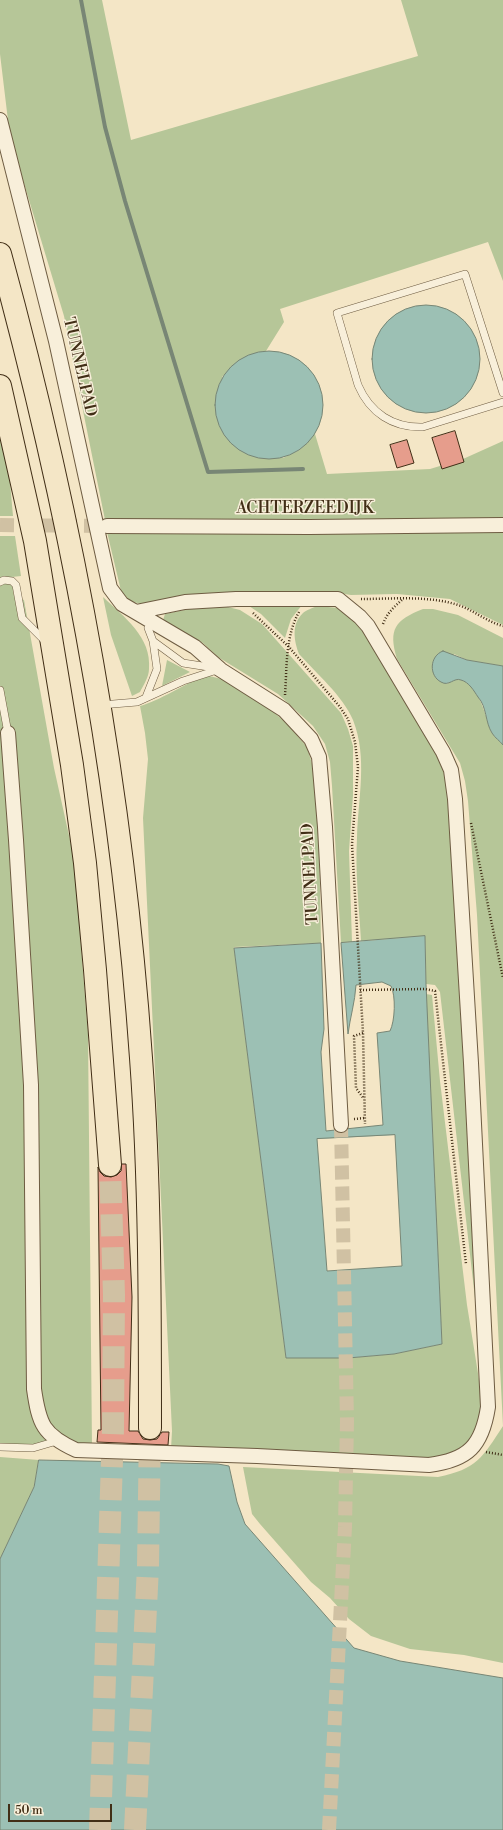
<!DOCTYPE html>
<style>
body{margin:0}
#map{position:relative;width:503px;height:1830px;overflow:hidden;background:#f4e6c6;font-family:"Libre Bodoni",serif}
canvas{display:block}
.scale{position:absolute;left:8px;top:1804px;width:104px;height:18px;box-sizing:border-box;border:2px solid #412e16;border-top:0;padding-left:5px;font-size:12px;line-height:14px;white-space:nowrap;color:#412e16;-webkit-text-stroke:3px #f8efda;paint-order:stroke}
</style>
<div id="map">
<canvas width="503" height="1830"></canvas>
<div class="scale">50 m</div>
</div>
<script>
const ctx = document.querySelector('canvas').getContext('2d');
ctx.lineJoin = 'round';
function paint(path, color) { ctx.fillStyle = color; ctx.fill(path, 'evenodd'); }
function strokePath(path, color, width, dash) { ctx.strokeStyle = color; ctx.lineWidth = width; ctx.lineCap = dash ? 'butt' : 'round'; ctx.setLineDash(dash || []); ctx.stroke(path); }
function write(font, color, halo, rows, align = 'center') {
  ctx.font = font + ' "Libre Bodoni",serif'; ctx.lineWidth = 3; ctx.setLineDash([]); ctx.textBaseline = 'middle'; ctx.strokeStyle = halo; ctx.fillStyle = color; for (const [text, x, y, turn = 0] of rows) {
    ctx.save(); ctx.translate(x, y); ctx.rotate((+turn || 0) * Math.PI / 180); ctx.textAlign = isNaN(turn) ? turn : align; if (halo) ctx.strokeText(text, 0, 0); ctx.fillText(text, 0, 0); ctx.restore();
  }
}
paint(new Path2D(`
 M0,0H102L131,140L418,56L401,0H503V281L488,242L280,309L284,322L266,351C245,356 237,361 222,377L283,458L299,450L315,434L327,474L430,469L463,459L503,441V518L311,521L163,519L105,520L64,316L10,137L0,54Z
 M0,428L8,460L13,516H0Z
 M107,532H503V625L450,599L397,594L351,595L338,593L141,604L130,601L121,591Z
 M0,536H15L21,576L12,577L14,596L24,600L54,768L74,858L88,1034L92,1447L66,1444L43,1447L0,1445Z
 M103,597C124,617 152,637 149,669C149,677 143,686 140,692L132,696L111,635Z
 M246,604L302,605L291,619L285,638L261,614Z
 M208,605L224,606L240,610L262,624L341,713L348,729L353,746V795L349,851L352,942L341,943L332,786L330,762L325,744L313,726L278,694L218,657L203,643L163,620L165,614Z
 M317,606L339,608L357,621L440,755L449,786L478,1308L476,1307L440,992L435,985L426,984L425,937L361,941C359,907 355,872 357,838C358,798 368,758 353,720C343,696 316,673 299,654C294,641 291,624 303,613C306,610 313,608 317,606Z
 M423,609H433L458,615L503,638V666L467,660L454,654L447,684C450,682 455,679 458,679C479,680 486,720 492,733C495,737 500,741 503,745V1663L464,1655L410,1649L371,1636L349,1619L330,1598L311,1582L260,1524L252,1514L243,1467L438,1477C477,1469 482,1458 503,1426L477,915L468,801L465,781L460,763L397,659C388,629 395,620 423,609Z
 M167,660L190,672L162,686Z
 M205,675L226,680L266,705L287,724L307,747L318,784L321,943L234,947L286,1358H348L394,1354L442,1344L426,994L432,995L440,1081L467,1305L481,1392L484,1421L480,1437L445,1462L171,1449L172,1431L143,818L148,759L145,733L140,706C159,701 185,684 205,675Z
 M0,1457L39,1460L34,1487L0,1559Z`), '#b6c698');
const water = new Path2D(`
 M372 359a54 54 0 1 1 108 0a54 54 0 1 1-108 0Z
 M215 405a54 54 0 1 1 108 0a54 54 0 1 1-108 0Z
 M443,651L467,660L503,666V745C500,741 495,738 492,733C485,722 487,707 478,697C474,691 469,682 461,680C454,677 449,687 441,682C429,676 429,656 443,651Z
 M425,936L426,984L442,1344L394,1354L348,1358H286L234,948L321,943L324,1029L321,1052L326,1131L383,1125L377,1033L390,1031C395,1021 396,996 391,986L382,982L356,985C355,1002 350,1018 348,1034L341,943ZM395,1135L402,1266L327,1271L317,1139Z
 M39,1460L218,1464L229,1466L237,1502L245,1524L354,1648L400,1661L503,1678V1830H0V1559L34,1487Z`);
paint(water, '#9cc0b4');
strokePath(water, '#788675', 1);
strokePath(new Path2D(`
 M81,0L105,127L125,201L208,472L303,469`), '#788675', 4);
const building = new Path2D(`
 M455,431L464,462L442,469L432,438Z
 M407,440L414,463L397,468L390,445Z
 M122,1164H126L132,1297L129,1431H138L143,1439L150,1440L157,1439L162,1432H169L168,1445L97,1442L98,1430H101L98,1167L100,1172L104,1176L111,1177L117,1175L121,1171Z`);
paint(building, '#e69d8c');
strokePath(building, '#412e16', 1);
strokePath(new Path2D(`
 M0,525L107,526
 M329,1830L345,1527L347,1421L341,1125`), '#d0c1a3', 14, [14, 7]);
strokePath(new Path2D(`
 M100,1830L113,1429L114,1295L110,1165
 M135,1830L148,1567L150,1428`), '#d0c1a3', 22, [22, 11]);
const lane = new Path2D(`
 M503,393L465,274L337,313L358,385C370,413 393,428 423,427L503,402
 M0,582L4,580L12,581L16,585L22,618L45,641
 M148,628L153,641L183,663L215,668
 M0,690L8,733
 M146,697L157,669L153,641
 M101,705L137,702L183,681L220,669
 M0,1447L33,1448L57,1441`);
const street = new Path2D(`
 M0,120L56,341L110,588L122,604L195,647L220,669
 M107,526L309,527L503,525
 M213,665L284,710L311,739L319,757L325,827L341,1125
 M8,733L16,840L31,1085L34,1389C39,1424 43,1435 76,1450L257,1456L429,1465C468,1460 482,1446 488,1407L471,1063L455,799L451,770L443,752L368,626L360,617L338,599H236L185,602L136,612`);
const highway = new Path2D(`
 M0,254C72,517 122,786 141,1058C150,1181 150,1304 150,1428
 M0,386L35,541L72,765L85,863L95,970L110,1165`);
strokePath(lane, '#6e5c42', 8);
strokePath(street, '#6e5c42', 16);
strokePath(highway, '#412e16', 24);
strokePath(new Path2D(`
 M361,599C393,599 431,595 461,606C476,612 488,622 503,626
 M253,613L289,647L340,707L348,719L355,742L358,767L352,844L363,1033L365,1124
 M383,624C387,613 394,607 403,599
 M285,695C287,668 285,637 299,612
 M471,823L503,978
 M360,990L425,989L435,991L466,1264
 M363,1033L354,1036L356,1088L364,1099
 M354,1119L365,1118
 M486,1452L503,1455`), '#412e16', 2.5, [1, 2]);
strokePath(lane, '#f8efda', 7);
strokePath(street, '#f8efda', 14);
strokePath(highway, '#f4e6c6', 22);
write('16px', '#412e16', '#f8efda', [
 ["TUNNELPAD",79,367,77],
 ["ACHTERZEEDIJK",305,509],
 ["TUNNELPAD",311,874,-93]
]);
</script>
